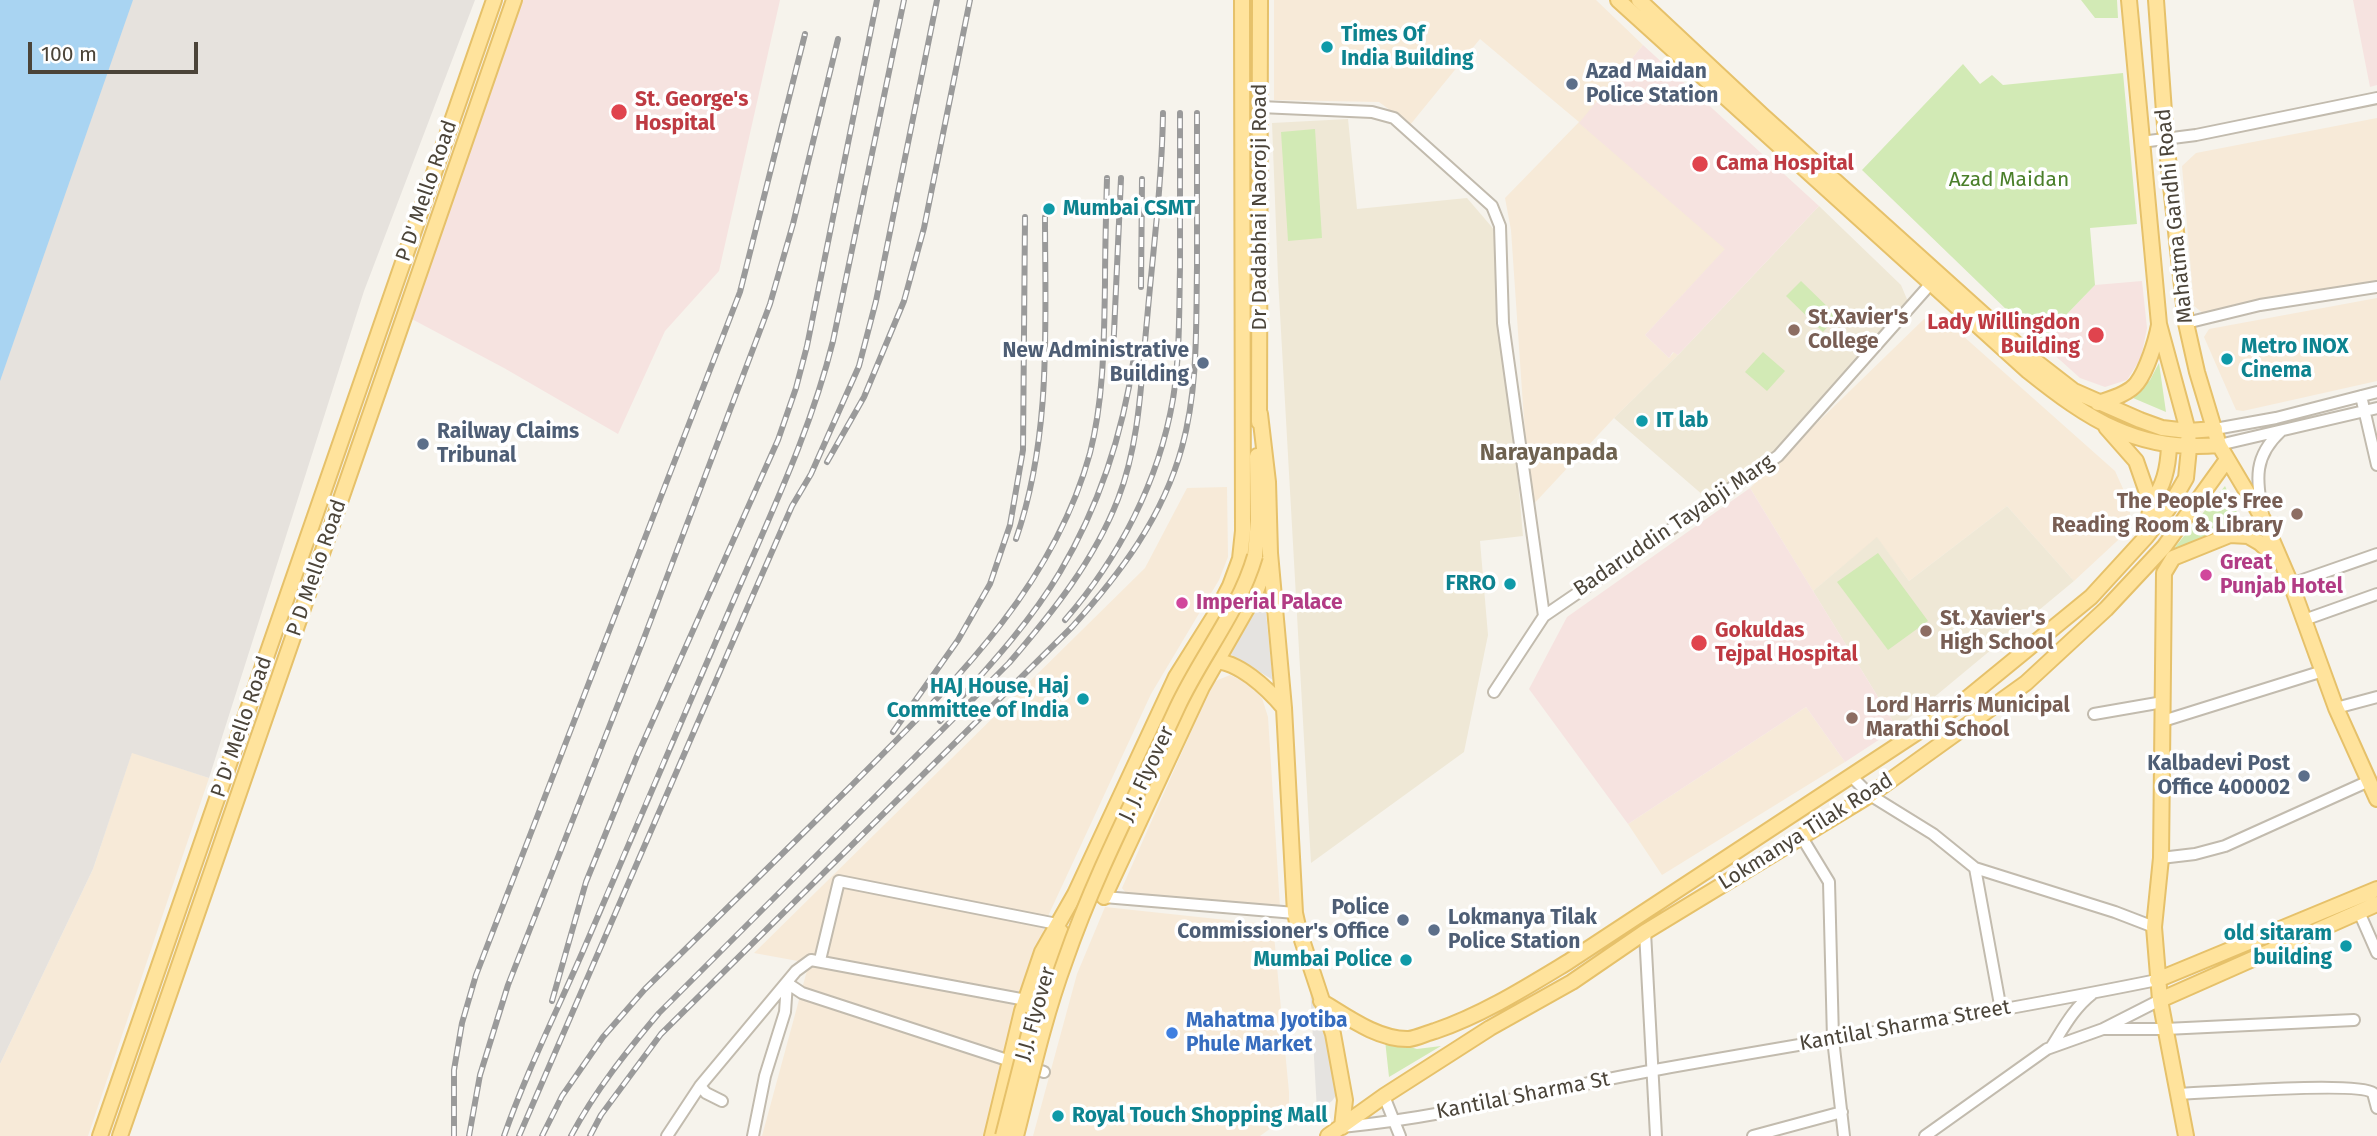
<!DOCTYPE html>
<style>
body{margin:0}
#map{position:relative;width:2377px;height:1136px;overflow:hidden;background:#f6f3ec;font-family:"Fira Sans",sans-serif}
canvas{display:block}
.scale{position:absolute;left:28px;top:42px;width:170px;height:32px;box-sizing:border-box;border:4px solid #4b4439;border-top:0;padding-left:9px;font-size:21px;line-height:24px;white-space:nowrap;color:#4b4439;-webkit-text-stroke:5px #fff;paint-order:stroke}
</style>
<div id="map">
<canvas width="2377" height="1136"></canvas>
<div class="scale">100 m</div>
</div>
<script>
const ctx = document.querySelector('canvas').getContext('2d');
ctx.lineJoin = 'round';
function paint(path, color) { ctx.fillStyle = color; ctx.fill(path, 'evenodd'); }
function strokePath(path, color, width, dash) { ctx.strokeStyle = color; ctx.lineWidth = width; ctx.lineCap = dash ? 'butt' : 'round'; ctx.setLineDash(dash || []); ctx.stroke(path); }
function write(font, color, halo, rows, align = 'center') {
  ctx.font = font + ' "Fira Sans",sans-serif'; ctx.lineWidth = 7; ctx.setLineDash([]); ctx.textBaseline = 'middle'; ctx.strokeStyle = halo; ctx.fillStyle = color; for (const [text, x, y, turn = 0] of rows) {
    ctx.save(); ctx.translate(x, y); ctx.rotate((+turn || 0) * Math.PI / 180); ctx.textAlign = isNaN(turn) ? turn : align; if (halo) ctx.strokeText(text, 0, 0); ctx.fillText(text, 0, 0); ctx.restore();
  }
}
paint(new Path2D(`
 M1274,0H1596L1643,45L1580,123L1726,249L1645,335L1669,358L1674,352L1678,355L1614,418L1530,508L1511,230L1505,198L1579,122L1480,39L1410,125L1379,102L1274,100Z
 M2377,118V286L2204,314L2194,306L2182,166L2196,153Z
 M2377,298V381L2243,411L2236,410L2204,337L2209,329Z
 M1924,319H1944L2115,471L2130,504V529L2074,581L2007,506L1909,581L1877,538L1813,591L1750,488Z
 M1227,487L1228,557L1219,580L1151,694L1049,914L1019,1004L987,1136H762L809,963L754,953L1145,568L1187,488Z
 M1230,675L1247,683L1262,698L1268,717L1280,907L1126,893L1122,888L1213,682Z
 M1806,707L1845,762L1662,875L1628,824Z
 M132,752L209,778L88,1136H0V1064L93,869Z
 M1105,907L1273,925L1289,1092V1103L1286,1113L1278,1123L1260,1136H1033L1077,974Z`), '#f7ead8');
paint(new Path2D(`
 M0,0H475L364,291L209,778L132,753L93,869L0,1064Z`), '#e6e2dd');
paint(new Path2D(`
 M1348,119L1357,209L1467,198L1497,233L1523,536L1480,541L1488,635L1464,752L1311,863L1278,278L1272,123Z
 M1819,206L1901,285L1909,304L1773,458L1704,496L1614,418L1678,355Z
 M2007,506L2074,581L1897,728L1813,591L1877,537L1909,581Z`), '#efe8d6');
paint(new Path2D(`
 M522,0H780L719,271L665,331L618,434L504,368L408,317L444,224Z
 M2353,0H2377V85L2370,87Z
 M1643,45L1819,206L1678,355L1673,352L1669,358L1645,335L1725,249L1579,123Z
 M2142,281L2147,328L2141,358L2127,380L2105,387L2080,378L2040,342L2095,285Z
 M1750,488L1897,728L1845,762L1806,707L1628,824L1529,689L1567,617Z`), '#f6e3e0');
paint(new Path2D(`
 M2081,0H2117L2118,18H2095Z
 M1963,64L1980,84L1992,75L2003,85L2123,73L2137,224L2090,228L2095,285L2040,342L1862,170Z
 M1315,129L1322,238L1288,241L1281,132Z
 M1801,281L1837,316L1823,332L1786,296Z
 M1763,352L1785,371L1767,391L1745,372Z
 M2159,363L2166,412L2133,398L2150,380Z
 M2225,486L2246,532L2171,552Z
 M1878,553L1928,621L1888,650L1837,582Z
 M1385,1040L1417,1049L1441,1046L1389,1077Z`), '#d2eab5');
paint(new Path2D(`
 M1264,594L1273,680L1230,654Z
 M1309,968L1314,969L1342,1038L1347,1064L1345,1083L1332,1101L1317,1111Z`), '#e5e3e0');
paint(new Path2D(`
 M0,0H133L0,381Z`), '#a9d4f2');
const minor = new Path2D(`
 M1260,107L1372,112L1394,118L1492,206L1500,226L1503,323L1544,616L1494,692
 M2141,142L2196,135L2377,98
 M2186,323L2260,305L2377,287
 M2361,396L2377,465
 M2215,429L2276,418L2377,392
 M2219,445L2377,408
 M2263,516C2257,480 2252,458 2281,431
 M2291,584L2377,554
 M1544,616L1778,456L1934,280
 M2304,620L2377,594
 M2336,708L2377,697
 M2094,714L2163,702
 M2163,721L2323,671
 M1851,776L1870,795L1933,834L1975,868L2115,912L2154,927
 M1801,836L1829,882L1833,1039L1844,1136
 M2161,858L2195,854L2225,846L2369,781
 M1975,868L2001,1010
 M1104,897L1295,913
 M2359,912L2377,953
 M1645,932L1656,1136
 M820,960L839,881L1057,924
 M787,983L802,993L1044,1072
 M2105,1029H2165L2354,1020
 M2052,1046C2064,1027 2074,1008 2092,994
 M700,1086L706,1093L722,1101
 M2177,1094C2205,1093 2360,1081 2373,1093L2377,1108
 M1384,1096L1400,1136
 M1342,1127C1448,1117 1551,1089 1655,1070C1823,1040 1991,1014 2157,980
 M667,1136L700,1086L796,971L811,960L1026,1000
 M753,1136L765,1076L785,1012L787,983
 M1753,1136L1842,1112
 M1925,1136L2047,1049L2103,1029L2160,1000`);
const major = new Path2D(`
 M1618,0L2028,371C2088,419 2138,453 2219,445
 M1639,0L1762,115L2034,360L2074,391L2140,420L2162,428L2188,431L2215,429
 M2156,0L2166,140L2186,323L2197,372L2219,445L2263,519L2291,584L2336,708L2377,799
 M2098,403C2110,399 2129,394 2137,383C2147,370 2156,341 2159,325
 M1260,414L1268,482L1270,553L1284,708L1295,913L1299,931L1333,1034L1345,1100L1342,1127
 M1259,422L1260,0
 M2106,427L2136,461L2151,504L2146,536
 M2151,504C2164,485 2168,469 2169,446
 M1255,556L1258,520L1257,456
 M1211,661C1237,659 1268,689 1284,708
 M1104,897L1202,687L1254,596L1268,562
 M2157,980L2377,889
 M2160,1000L2377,904
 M1321,1001C1346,1016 1378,1040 1409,1039C1417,1038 1427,1033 1435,1031C1482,1015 1525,988 1568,962L1959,705L2091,597L2146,537L2168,509L2186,478L2189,448L2188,431L2159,324L2129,0
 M1034,1014L1061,932
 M100,1136L494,0
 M120,1136L514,0
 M992,1136L1022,1011L1042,952L1075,894L1176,677L1215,615L1230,586L1240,559L1243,531L1242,0
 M1328,1136L1384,1096L1490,1028L1572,982L1645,932L1870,795L2026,683L2106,609L2164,547L2226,461
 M2186,1136L2160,1000L2154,927L2161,858L2164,573L2173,558L2230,535L2248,536L2260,543L2279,560`);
strokePath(minor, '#c2bbae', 14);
strokePath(major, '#e6c16a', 18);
strokePath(minor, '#fff', 10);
strokePath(major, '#ffe39c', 14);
const rail = new Path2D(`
 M1141,287L1142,179
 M1113,355L1121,178
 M827,462L864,397L904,301L924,228L970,0
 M1016,539C1052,435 1045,325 1045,217
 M1065,620C1119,558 1159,481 1173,399C1180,355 1179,310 1180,267C1180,215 1180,164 1180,113
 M940,721C982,674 1028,626 1060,572C1099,506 1123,433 1134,357
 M893,732L958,640L990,584L1010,525L1023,450L1025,217
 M552,1001L586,882L637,756L778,440L796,388L807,346L877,0
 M454,1136V1070L462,1023L476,975L740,292L805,34
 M469,1136L480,1075L508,985L644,638L770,304L793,224L838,39
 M504,1136C526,1073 556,1013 583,951C633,833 684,715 735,597C771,513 811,430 833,341L904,0
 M519,1136L753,595L792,506L811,474L859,366L876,301L937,0
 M542,1136L562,1096L603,1037L645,989C713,922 781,855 849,788C947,689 1052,592 1090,453C1104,398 1104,340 1105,284C1105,249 1106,214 1107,178
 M571,1136C595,1091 626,1052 659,1013L1009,663C1052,613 1094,561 1118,499C1140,442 1141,380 1147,320C1153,251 1162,182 1163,113
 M590,1136L601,1115L661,1034L1072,627C1120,574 1163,517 1182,447C1198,389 1196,327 1197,267C1197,216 1197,164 1197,113`);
strokePath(rail, '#9a9a9a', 6);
strokePath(rail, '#fff', 3.5, [10]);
const majorBridge = new Path2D(`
 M1003,1136L1034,1014
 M1016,1136C1031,1077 1044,1018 1065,961C1095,874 1139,791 1177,708C1201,656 1239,611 1255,556`);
strokePath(majorBridge, '#e6c16a', 18, []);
strokePath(majorBridge, '#ffe39c', 14);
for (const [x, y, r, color] of [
 [1327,47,7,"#0f9aa8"],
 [1572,84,7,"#5c6f8a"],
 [619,112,9,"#e0444e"],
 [1700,164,9,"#e0444e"],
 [1049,209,7,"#0f9aa8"],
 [1794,330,7,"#8d6e63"],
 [2096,335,9,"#e0444e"],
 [2227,359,7,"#0f9aa8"],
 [1203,363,7,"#5c6f8a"],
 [1642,421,7,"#0f9aa8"],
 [423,444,7,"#5c6f8a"],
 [2297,514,7,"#8d6e63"],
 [2206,575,7,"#d1479c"],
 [1510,584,7,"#0f9aa8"],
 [1182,603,7,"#d1479c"],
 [1926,631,7,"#8d6e63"],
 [1699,643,9,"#e0444e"],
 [1083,699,7,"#0f9aa8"],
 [1852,718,7,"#8d6e63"],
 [2304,776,7,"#5c6f8a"],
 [1403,920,7,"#5c6f8a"],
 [1434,930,7,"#5c6f8a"],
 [2346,946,7,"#0f9aa8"],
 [1406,960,7,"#0f9aa8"],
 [1172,1033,7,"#3f7fe0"],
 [1058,1116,7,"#0f9aa8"]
]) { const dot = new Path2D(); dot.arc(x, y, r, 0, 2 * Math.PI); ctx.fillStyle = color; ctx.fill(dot); strokePath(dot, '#fff', 2.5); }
write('bold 21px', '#0d838f', '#fff', [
 ["Times Of",1341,35],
 ["India Building",1341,59],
 ["Mumbai CSMT",1063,209],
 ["Metro INOX",2241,347],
 ["Cinema",2241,371],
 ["IT lab",1656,421],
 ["FRRO",1496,584,"right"],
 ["HAJ House, Haj",1069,687,"right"],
 ["Committee of India",1069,711,"right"],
 ["old sitaram",2332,934,"right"],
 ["building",2332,958,"right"],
 ["Mumbai Police",1392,960,"right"],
 ["Royal Touch Shopping Mall",1072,1116]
], 'left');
write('bold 21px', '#4e5e75', '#fff', [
 ["Azad Maidan",1586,72],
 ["Police Station",1586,96],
 ["New Administrative",1189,351,"right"],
 ["Building",1189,375,"right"],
 ["Railway Claims",437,432],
 ["Tribunal",437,456],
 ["Kalbadevi Post",2290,764,"right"],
 ["Office 400002",2290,788,"right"],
 ["Police",1389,908,"right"],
 ["Commissioner's Office",1389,932,"right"],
 ["Lokmanya Tilak",1448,918],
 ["Police Station",1448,942]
], 'left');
write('bold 21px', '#be3a42', '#fff', [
 ["St. George's",635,100],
 ["Hospital",635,124],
 ["Cama Hospital",1716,164],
 ["Lady Willingdon",2080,323,"right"],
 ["Building",2080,347,"right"],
 ["Gokuldas",1715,631],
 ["Tejpal Hospital",1715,655]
], 'left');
write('21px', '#4a7f2a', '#fff', [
 ["Azad Maidan",2009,180]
]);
write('21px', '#4b4439', '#fff', [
 ["P D' Mello Road",427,191,-71],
 ["Dr Dadabhai Naoroji Road",1260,207,-90],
 ["Mahatma Gandhi Road",2175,216,-96],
 ["Badaruddin Tayabji Marg",1674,526,-34],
 ["P D Mello Road",317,568,-71],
 ["P D' Mello Road",242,727,-71],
 ["J. J. Flyover",1147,774,-65],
 ["Lokmanya Tilak Road",1806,832,-32],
 ["J.J. Flyover",1036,1014,-74],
 ["Kantilal Sharma Street",1905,1026,-10],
 ["Kantilal Sharma St",1523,1096,-11]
]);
write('bold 21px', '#785e54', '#fff', [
 ["St.Xavier's",1808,318],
 ["College",1808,342],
 ["The People's Free",2283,502,"right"],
 ["Reading Room & Library",2283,526,"right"],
 ["St. Xavier's",1940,619],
 ["High School",1940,643],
 ["Lord Harris Municipal",1866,706],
 ["Marathi School",1866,730]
], 'left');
write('bold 21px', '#b23c85', '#fff', [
 ["Great",2220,563],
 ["Punjab Hotel",2220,587],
 ["Imperial Palace",1196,603]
], 'left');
write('bold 21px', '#366cbe', '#fff', [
 ["Mahatma Jyotiba",1186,1021],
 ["Phule Market",1186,1045]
], 'left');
write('bold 23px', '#6e6250', '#fff', [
 ["Narayanpada",1549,454]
]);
</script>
